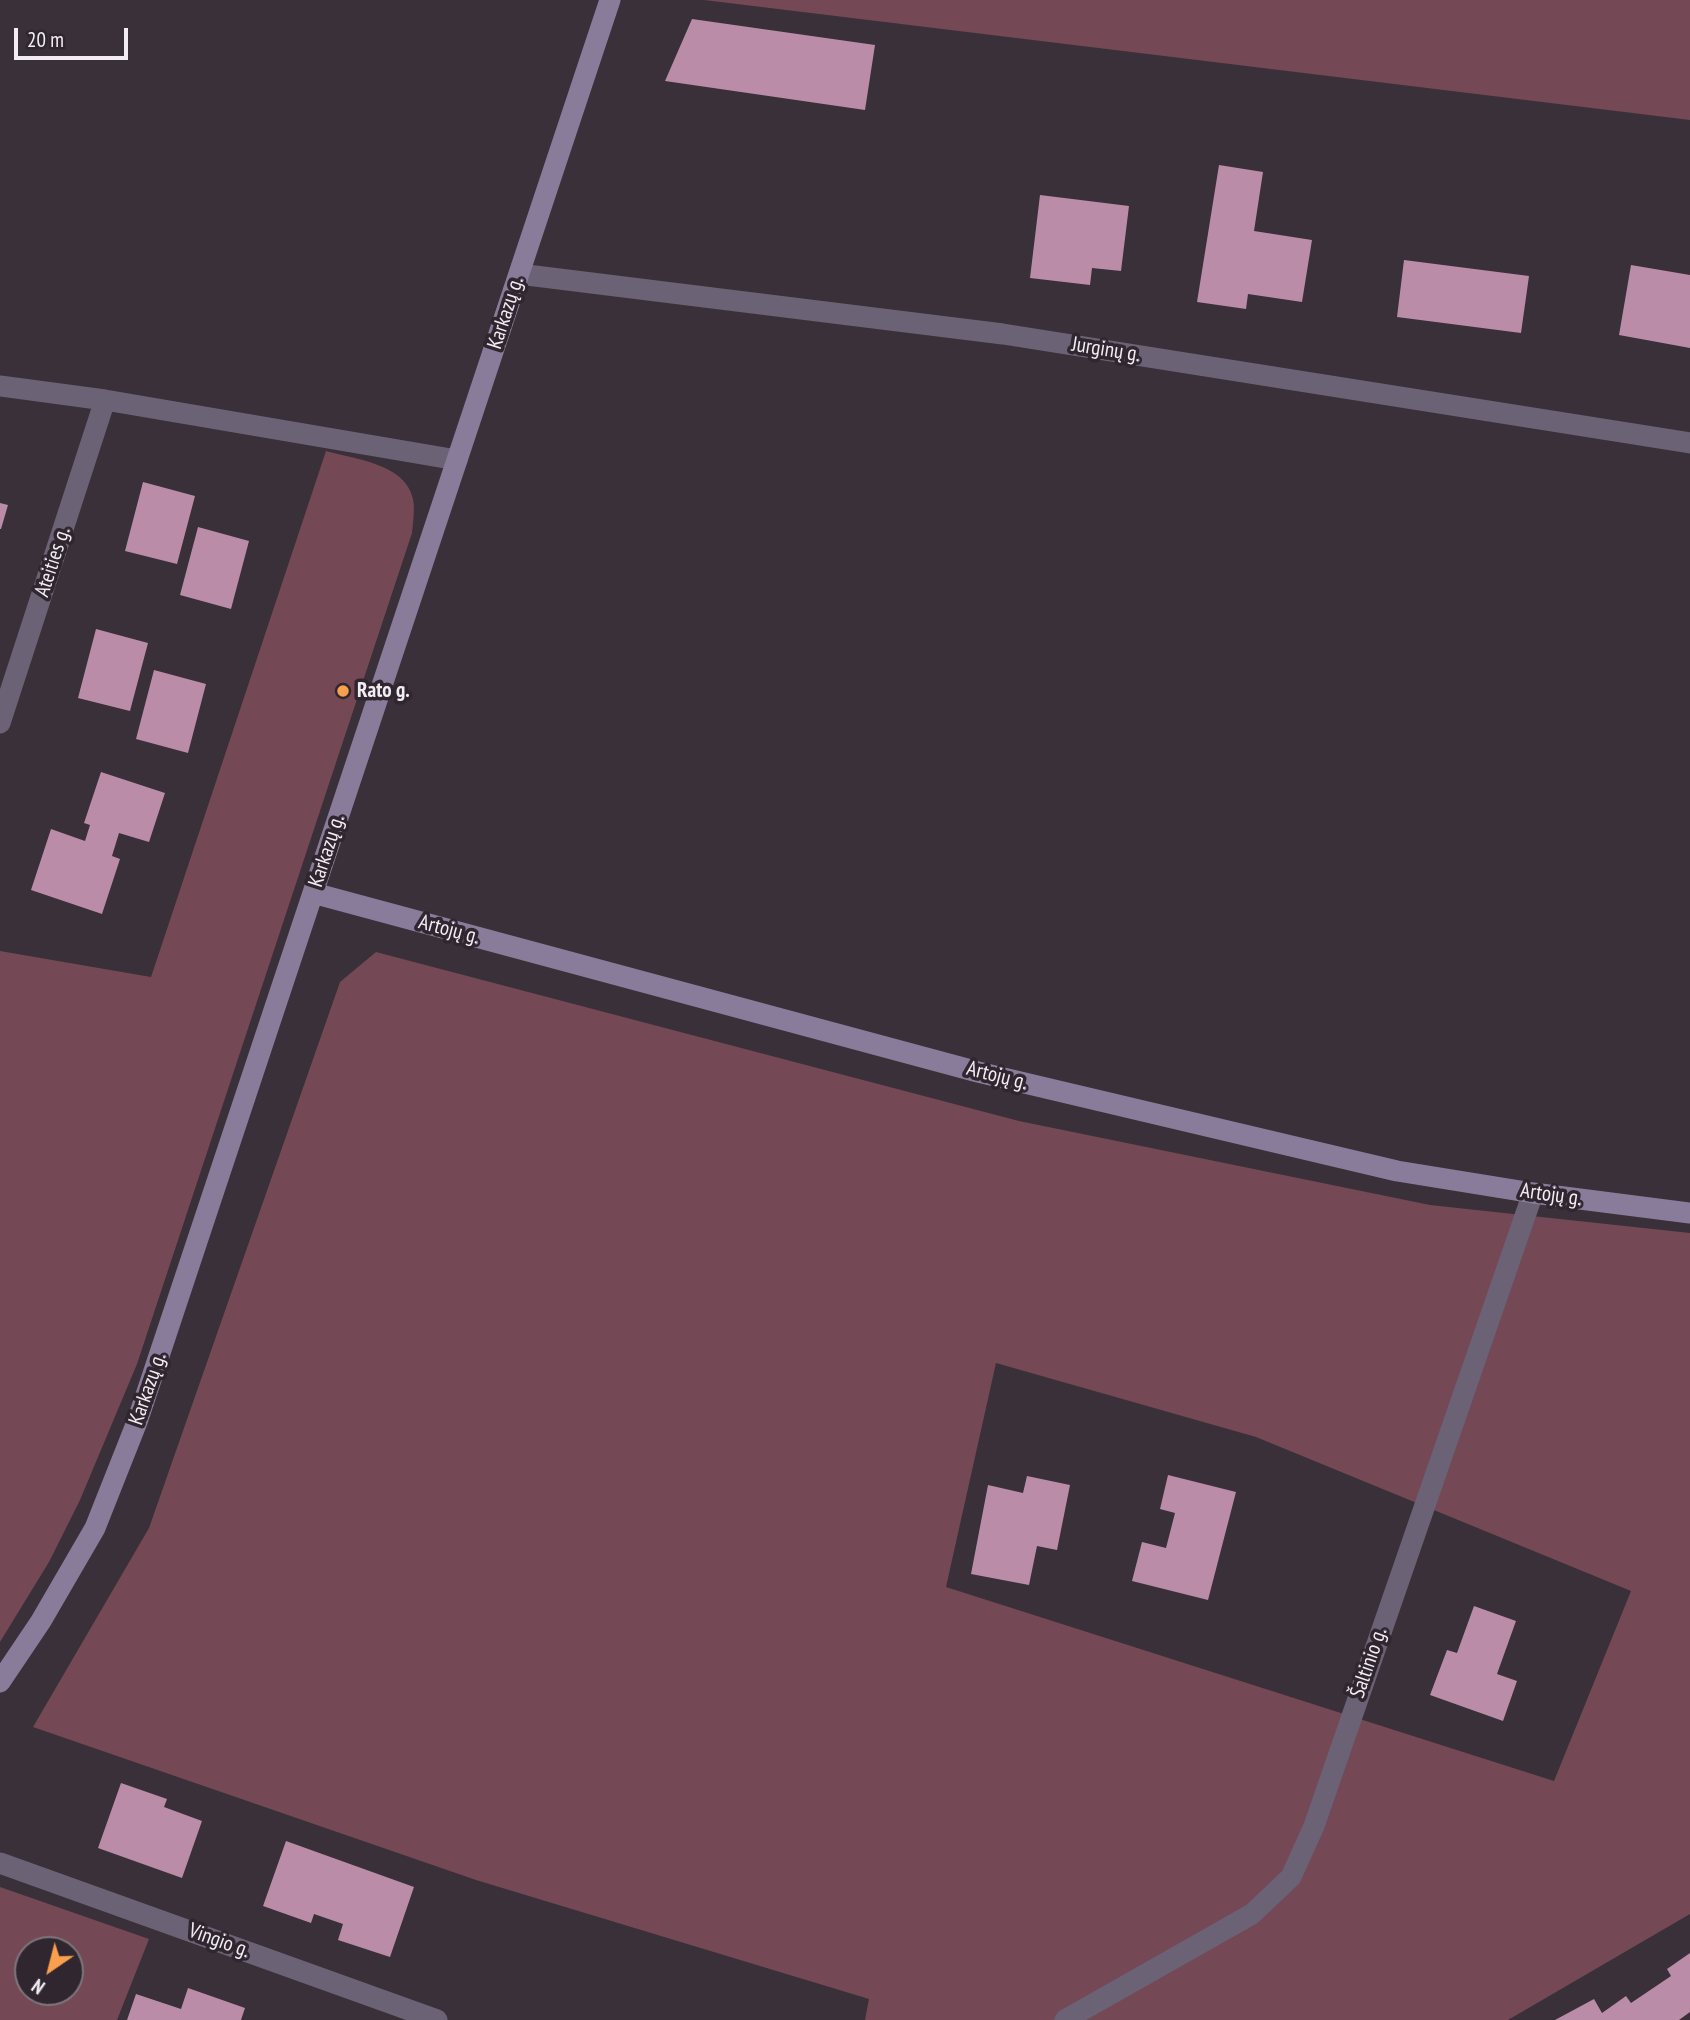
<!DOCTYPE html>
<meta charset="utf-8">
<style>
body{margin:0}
#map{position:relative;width:1690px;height:2020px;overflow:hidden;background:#393039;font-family:"PT Sans Narrow",sans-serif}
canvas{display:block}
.north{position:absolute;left:14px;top:1936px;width:70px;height:70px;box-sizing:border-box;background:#2f262f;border:2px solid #7d757d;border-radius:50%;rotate:215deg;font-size:19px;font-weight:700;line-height:28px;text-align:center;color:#f2ecf3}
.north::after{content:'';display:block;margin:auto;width:24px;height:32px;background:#f99f4d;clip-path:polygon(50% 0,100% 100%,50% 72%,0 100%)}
.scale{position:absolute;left:14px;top:28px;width:114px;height:32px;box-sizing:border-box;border:4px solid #f2ecf3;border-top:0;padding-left:9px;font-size:21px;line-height:24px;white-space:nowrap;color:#f2ecf3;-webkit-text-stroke:5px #2f262f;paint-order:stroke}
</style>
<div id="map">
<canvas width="1690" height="2020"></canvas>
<div class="north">N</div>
<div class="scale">20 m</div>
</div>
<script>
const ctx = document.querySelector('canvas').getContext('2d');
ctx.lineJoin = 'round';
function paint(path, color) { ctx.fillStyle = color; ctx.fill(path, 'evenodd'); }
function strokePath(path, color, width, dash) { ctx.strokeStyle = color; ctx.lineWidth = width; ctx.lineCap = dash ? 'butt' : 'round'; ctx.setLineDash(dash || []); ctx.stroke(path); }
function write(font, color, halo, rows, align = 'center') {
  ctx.font = font + ' "PT Sans Narrow",sans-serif'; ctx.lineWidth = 7; ctx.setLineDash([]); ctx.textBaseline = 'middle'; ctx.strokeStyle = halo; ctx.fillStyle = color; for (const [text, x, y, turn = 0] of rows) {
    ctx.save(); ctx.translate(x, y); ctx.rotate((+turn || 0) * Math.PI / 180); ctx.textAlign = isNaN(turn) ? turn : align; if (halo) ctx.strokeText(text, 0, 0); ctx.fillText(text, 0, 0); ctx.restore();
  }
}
paint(new Path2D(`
 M704,0H1690V120Z
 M326,451C355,459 406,464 413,499C415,509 413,523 412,533L137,1364L80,1500L49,1562L0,1642V951L151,977Z
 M376,952L1019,1121L1430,1205L1690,1233V1914L1508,2020H865L869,1999L476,1880L33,1727L149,1528L340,982ZM996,1363L1256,1437L1631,1591L1554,1781L946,1587Z
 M0,1887L149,1939L117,2020H0ZM28,1950H70V1992H28Z`), '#744854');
paint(new Path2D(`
 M692,19L875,45L865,110L665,81Z
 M1219,165L1263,172L1254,231L1312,240L1302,302L1248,294L1246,309L1197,302Z
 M1040,195L1129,206L1121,271L1092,268L1090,285L1030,278Z
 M1404,260L1529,276L1521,333L1397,317Z
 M1631,265L1690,275V348L1619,335Z
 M143,482L195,496L177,564L125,551Z
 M0,503L8,505L1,529H0Z
 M198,527L249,541L231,609L180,595Z
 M96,629L148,643L130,711L78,698Z
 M154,670L206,684L188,753L136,739Z
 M101,772L165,793L149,842L119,833L112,856L120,859L102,914L31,890L51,829L85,841L90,825L84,823Z
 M1168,1475L1236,1492L1208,1600L1132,1581L1142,1542L1166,1548L1175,1513L1160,1509Z
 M1027,1476L1070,1485L1057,1550L1037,1546L1029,1585L971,1574L988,1485L1023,1493Z
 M1474,1606L1516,1621L1497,1674L1517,1681L1503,1721L1430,1695L1447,1650L1457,1653Z
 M121,1783L167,1799L164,1807L202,1821L182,1878L98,1848Z
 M286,1841L414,1887L390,1957L338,1940L343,1924L314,1914L311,1923L263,1906Z
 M1690,1953V2012L1679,2020H1555L1594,1999L1602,2013L1626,1996L1631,2003L1671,1976L1667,1969Z
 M188,1988L245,2008L241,2020H127L136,1994L181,2009Z`), '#bb8ca7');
strokePath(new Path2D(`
 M519,274L1003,334L1690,443
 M0,386L105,400L457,460
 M0,723L105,400
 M0,1863L437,2020
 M1065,2020L1252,1914L1291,1877L1314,1826L1533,1193`), '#6b6275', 21);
strokePath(new Path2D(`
 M313,893L978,1072L1397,1171L1533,1193L1690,1213
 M0,1682L41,1621L95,1528L137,1422L610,0`), '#897c9a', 21);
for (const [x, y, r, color] of [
 [343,691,7,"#f99f4d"]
]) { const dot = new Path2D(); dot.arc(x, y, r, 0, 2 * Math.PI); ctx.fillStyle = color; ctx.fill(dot); strokePath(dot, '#2f262f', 2.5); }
write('21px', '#f2ecf3', '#2f262f', [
 ["Karkazų g.",506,313,-72],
 ["Jurginų g.",1106,350,9],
 ["Ateities g.",53,562,-72],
 ["Karkazų g.",327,851,-72],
 ["Artojų g.",449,930,15],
 ["Artojų g.",997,1076,14],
 ["Artojų g.",1551,1195,8],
 ["Karkazų g.",148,1389,-71],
 ["Šaltinio g.",1369,1663,-71],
 ["Vingio g.",219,1941,20]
]);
write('bold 21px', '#f2ecf3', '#2f262f', [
 ["Rato g.",357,691]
], 'left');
</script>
